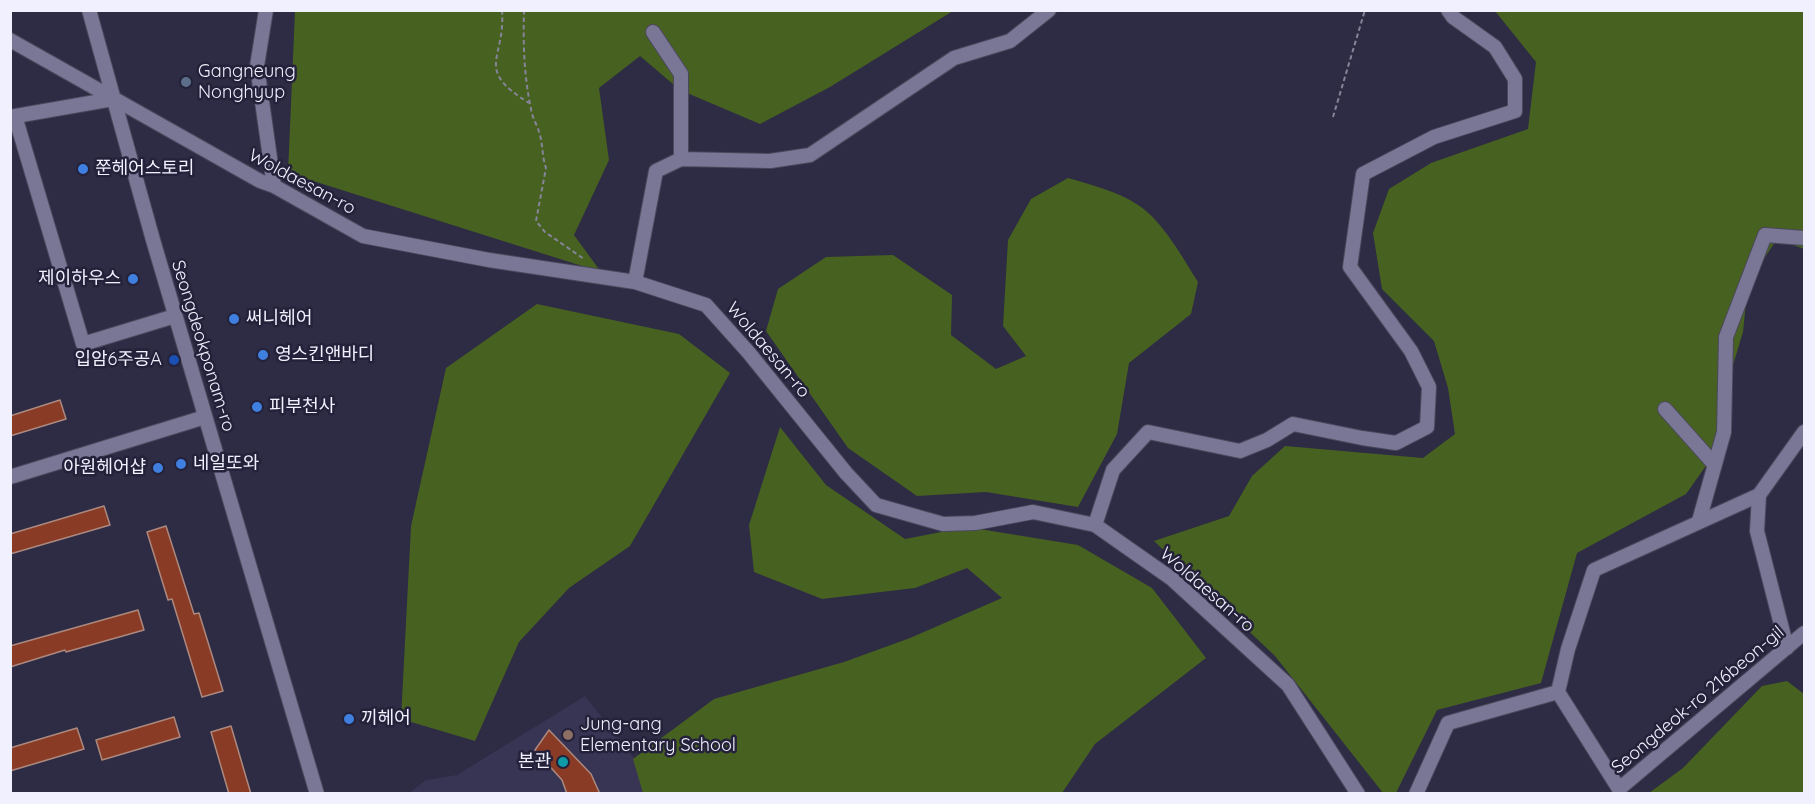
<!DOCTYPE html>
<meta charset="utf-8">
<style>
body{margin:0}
#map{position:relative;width:1815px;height:804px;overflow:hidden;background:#2e2b44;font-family:Quicksand,sans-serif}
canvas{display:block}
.frame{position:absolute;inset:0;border:12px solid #f1f0fe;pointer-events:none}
</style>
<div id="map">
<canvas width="1815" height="804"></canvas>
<div class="frame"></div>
</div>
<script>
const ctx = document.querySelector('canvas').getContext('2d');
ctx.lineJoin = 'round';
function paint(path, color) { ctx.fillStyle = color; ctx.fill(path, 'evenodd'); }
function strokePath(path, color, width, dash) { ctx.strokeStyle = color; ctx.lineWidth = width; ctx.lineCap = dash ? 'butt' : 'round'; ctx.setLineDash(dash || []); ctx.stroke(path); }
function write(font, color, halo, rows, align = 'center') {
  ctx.font = font + ' Quicksand,"Noto Sans KR",sans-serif'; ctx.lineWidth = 5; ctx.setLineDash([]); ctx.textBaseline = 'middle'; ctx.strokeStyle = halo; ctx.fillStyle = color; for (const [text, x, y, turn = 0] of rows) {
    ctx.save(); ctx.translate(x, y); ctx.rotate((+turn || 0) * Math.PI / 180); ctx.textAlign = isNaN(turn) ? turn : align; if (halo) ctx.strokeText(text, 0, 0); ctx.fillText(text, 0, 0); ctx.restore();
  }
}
paint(new Path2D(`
 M585,696L651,780L657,794H408L426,780L457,775Z`), '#383454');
paint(new Path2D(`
 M295,11H953L830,87L760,124L680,90L640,56L599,88L609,160L574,235L601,272L288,173Z
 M1495,11H1804V249L1777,239L1748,283L1743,332L1730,375L1732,429L1686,494L1577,553L1541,683L1437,710L1396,793H1383L1275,656L1154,541L1229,516L1252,476L1285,446L1423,458L1455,434L1448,388L1434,341L1382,289L1373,233L1389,189L1431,163L1528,129L1536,62Z
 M1068,178C1092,185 1117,191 1138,205C1162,220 1183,258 1198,282L1191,314L1129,363L1117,434L1078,507L986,492L917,496L848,448L766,331L778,289L826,257L893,255L952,295L951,335L996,369L1026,356L1003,326L1008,240L1031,199Z
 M537,304L679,334L730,373L630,546L569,588L519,642L475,741L401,719L411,526L446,368Z
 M780,427L826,485L905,539L967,527L1078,545L1152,588L1206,658L1095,744L1062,793H643L633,759L714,699L844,662L910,638L1002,598L967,568L915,588L822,599L754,572L749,525Z
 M1787,681L1804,694V793H1649L1683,768L1762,686Z`), '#476120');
const building = new Path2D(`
 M60,400L66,419L10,436V416Z
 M104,506L110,525L10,554V534Z
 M166,526L194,614L199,613L223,691L202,697L172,599L168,600L147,532Z
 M138,610L144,630L66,652L65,650L10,667V646Z
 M174,717L180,737L102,760L96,740Z
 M231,726L251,794H229L211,732Z
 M77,728L84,749L10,771V748Z
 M549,730L591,774L600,794H567L562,780L535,750Z`);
paint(building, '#8a3b25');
strokePath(building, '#ac897f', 1.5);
const minor = new Path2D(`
 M89,10L153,240L317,794
 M266,10L257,66L274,186
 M653,32L681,74V159
 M10,40L260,181L274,186L363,236L489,260L635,282L706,305L749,353L846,473L876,505L943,524L975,523L1033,512L1095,525L1172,579L1288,685L1358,794
 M15,116L83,344L175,316
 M10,117L113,99
 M635,282L656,171L681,159L770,161L810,155L954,58L1010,41L1049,10
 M1665,409L1714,464
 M10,477L205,417
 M1759,495L1757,531L1787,648
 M1699,521L1724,432L1726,337L1765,235L1804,238
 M1095,525L1113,470L1148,432L1240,451L1267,440L1293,424L1362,438L1396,443L1427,427L1429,387L1411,351L1350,267L1363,174L1434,137L1515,111V79L1495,47L1453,17L1448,10
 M1558,692L1619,789L1804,633
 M1416,794L1448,723L1558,692L1568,649L1594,570L1759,495L1804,432`);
strokePath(minor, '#4b485d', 16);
strokePath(new Path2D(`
 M502,10C506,60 473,68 529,103
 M524,10C523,44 524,76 531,109C532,118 538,126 540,135C543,146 542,157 546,168L536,221L545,232L584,259
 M1333,117L1365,10`), '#868498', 2, [4.5, 3]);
strokePath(minor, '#7a7796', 14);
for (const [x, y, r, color] of [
 [186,82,6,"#5c6f8a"],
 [83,169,6,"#3f7fe0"],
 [133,279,6,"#3f7fe0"],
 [234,319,6,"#3f7fe0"],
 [263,355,6,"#3f7fe0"],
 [174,360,6,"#1a4fb4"],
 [257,407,6,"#3f7fe0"],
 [181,464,6,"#3f7fe0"],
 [158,468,6,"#3f7fe0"],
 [349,719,6,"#3f7fe0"],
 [568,735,6,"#8d6e63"],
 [563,762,6,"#0f9aa8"]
]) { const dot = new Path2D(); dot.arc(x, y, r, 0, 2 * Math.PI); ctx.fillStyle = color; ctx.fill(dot); strokePath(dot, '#24213a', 2); }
write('18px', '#f1f0fe', '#24213a', [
 ["Gangneung",198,72],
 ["Nonghyup",198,93],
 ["쭌헤어스토리",95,169],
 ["제이하우스",121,279,"right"],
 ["써니헤어",246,319],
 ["영스킨앤바디",275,355],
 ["입암6주공A",162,360,"right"],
 ["피부천사",269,407],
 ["네일또와",193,464],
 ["아원헤어샵",146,468,"right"],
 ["끼헤어",361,719],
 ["Jung-ang",580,725],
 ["Elementary School",580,746],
 ["본관",551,762,"right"]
], 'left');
write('18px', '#f1f0fe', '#24213a', [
 ["Woldaesan-ro",302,182,28],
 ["Seongdeokponam-ro",203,346,73],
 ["Woldaesan-ro",768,350,50],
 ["Woldaesan-ro",1207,590,41],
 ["Seongdeok-ro 216beon-gil",1698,700,-40]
]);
</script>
